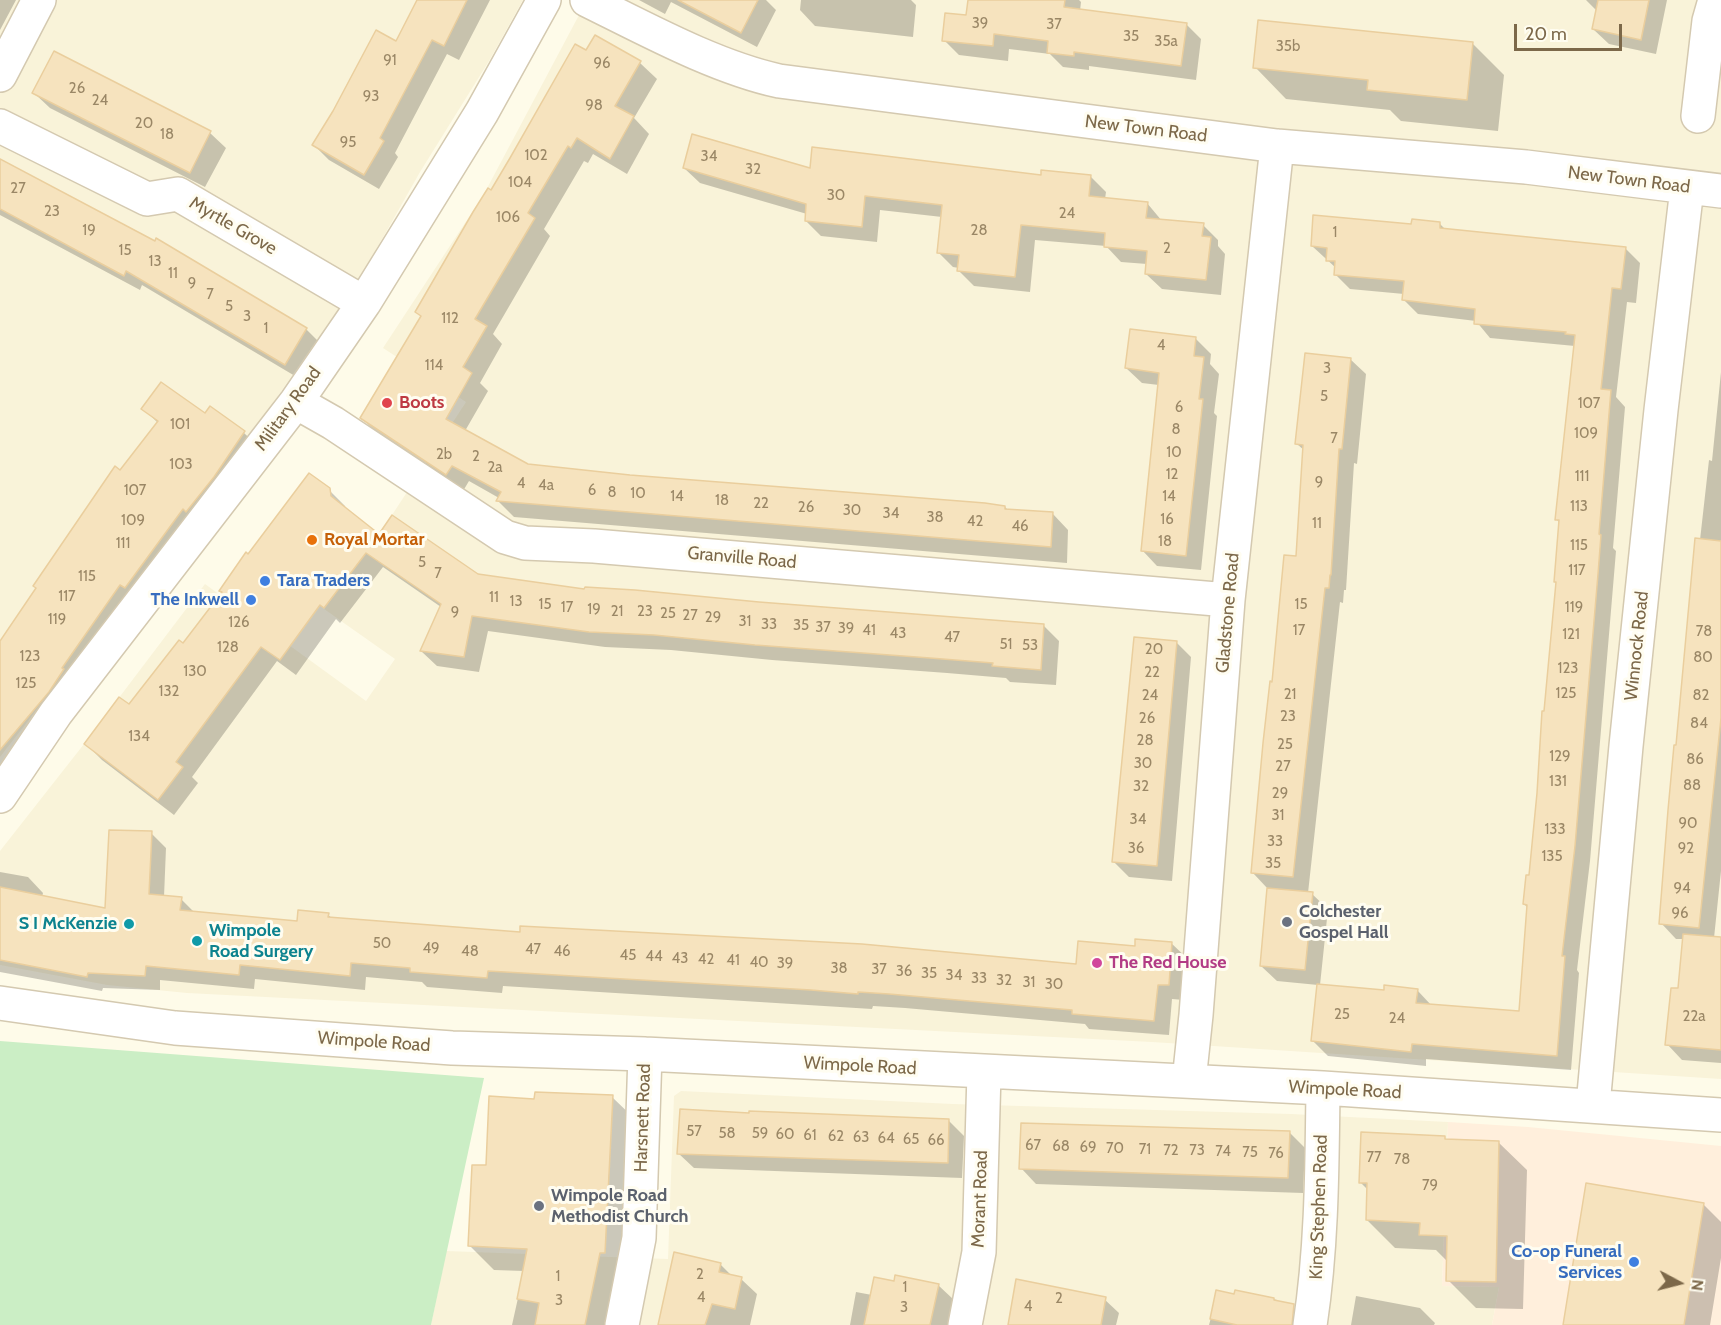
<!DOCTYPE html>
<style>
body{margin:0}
#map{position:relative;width:1721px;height:1325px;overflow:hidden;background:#fefbe9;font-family:Cabin,sans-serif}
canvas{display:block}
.north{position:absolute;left:1649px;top:1253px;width:60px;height:60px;-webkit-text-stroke:4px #fffdf1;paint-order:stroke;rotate:97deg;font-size:16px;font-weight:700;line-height:24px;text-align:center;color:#7c6849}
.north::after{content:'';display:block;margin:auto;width:21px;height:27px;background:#7c6849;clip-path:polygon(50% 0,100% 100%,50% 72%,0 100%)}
.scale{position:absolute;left:1514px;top:24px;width:108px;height:27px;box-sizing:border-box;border:3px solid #7c6849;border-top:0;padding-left:8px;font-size:18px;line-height:21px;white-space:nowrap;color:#7c6849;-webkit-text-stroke:4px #fffdf1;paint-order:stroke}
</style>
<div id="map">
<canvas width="1721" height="1325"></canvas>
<div class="north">N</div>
<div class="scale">20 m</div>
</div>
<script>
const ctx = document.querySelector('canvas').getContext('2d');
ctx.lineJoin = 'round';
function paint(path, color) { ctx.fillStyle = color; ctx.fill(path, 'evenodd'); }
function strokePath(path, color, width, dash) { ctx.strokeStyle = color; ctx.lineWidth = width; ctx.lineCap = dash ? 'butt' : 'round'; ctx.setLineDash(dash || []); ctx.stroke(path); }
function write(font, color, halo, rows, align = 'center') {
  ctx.font = font + ' Cabin,sans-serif'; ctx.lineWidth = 6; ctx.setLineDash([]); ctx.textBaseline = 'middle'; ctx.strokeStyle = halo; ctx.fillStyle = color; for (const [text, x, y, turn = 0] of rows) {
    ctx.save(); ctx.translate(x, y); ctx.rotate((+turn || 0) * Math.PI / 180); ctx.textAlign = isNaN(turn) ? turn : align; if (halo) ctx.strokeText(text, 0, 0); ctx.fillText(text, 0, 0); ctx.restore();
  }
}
paint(new Path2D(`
 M0,0H523L489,61L420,172L360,278L255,429L0,757Z
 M587,0H1721V1079L1152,1042L187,993L107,985L0,965V851L84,744L205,584L366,701L395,659L324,609L392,515L466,402L383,348L484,194Z
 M681,1091L953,1104L1291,1114L1448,1122L1442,1286L1499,1287L1492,1325H431L446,1251L668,1259L674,1096Z`), '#f9f3d9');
paint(new Path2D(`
 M1448,1122L1528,1127L1721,1146V1325H1492L1499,1287L1442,1286Z`), '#ffefdc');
paint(new Path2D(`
 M0,1041L484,1078L431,1325H0Z`), '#cbeec5');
paint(new Path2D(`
 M0,0H16L0,30Z
 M418,0H490L459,60L447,54L395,153L398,157L379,189L329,160L314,145L396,43Z
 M639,0H766L776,10L757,47L671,2L665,14Z
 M801,0H911L916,5L913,37L815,26L800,10Z
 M969,0H1079L1081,2L1080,11L1186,24L1201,39L1196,80L1089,66V70L1063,67L1050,54L1009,49L1008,61L959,55L944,40L967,17Z
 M1586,0H1667L1656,54L1609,44L1593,29L1597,11Z
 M595,37L640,63L657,79L634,118L649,134L627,174L593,154L588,163L584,161L544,229L550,236L493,334L502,344L480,383L488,391L465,431L528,466L630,477L1005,507L1008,510L1052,513L1068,530L1067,563L514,517L498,501L499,498L469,481L463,491L378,435L362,418L422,317L417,312L491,192Z
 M1472,43L1504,75L1498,131L1401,121L1390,110L1286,99L1255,67Z
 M55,53L210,133L226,148L205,187L50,108L34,93Z
 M0,160L306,329L321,344L300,379L142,285L140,290L0,215Z
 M684,168L1090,176L1106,192L1105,199L1147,203L1162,221L1203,225L1218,240V246L1225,254L1221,295L1162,289L1146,274L1147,264L1121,262L1106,246L1035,240L1030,292L974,286L958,270L959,268L953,267L938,252L942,217L880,210L877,242L821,236L806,221L807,214L700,183Z
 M1440,224L1446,230L1625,248L1640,263L1636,303L1627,302L1616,397L1625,407L1613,548L1616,551L1590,861L1577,970L1579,973L1571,1070L1426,1059V1066L1328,1056L1313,1041L1318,985L1277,981L1261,966L1268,889L1253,873L1273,683L1298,558L1305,451L1297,444L1350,359L1366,374L1357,464L1354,463L1346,590H1344L1343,603L1340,602L1308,893L1312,894L1328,909L1320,985L1385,992L1417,990L1432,1006L1520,1013L1528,908L1524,904L1530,877L1557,583L1560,523L1556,519L1575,346L1490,338L1476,321L1418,314L1403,299L1404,294L1350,289L1335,274L1336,268L1312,246L1412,226Z
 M1196,339L1211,354L1210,364L1219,374L1214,413L1217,416L1201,570L1157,566L1142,550L1159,385L1142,383L1126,368Z
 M1721,372V871L1714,938L1721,939V1063L1682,1060L1667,1044L1679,990L1684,939H1676L1661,923L1700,540L1709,460L1712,461Z
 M143,408L205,415L211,408L244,433L265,453L0,794V644L121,472L158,423Z
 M329,490L345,506L346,509L380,536L478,575L586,591L1044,626L1059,641L1056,685L1010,682L1006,678L947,673L772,660L671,650L605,647L488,631L479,672L437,666L421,651L441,607L383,567L340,623L336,619L296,675L277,661L192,777L198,783L174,815L102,760L86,744L129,706L183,645L248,556Z
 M1176,642L1191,657L1172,881L1129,877L1114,862Z
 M151,833L166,848L164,897L181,899L195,913L298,923L328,915L332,918L521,934L1078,965L1136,948L1171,943L1187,958L1184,1000L1172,999L1169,1035L1089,1029L1085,1024L905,1008L873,1006L872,1009L503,986L502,993L427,987L422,982L366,977L365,990L255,979L254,989L160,980V990L103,988L102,991L0,972V872L28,877L43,893L42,897L107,909Z
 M612,1097L637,1121L614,1325H512L524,1271L494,1270L469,1245L487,1167L536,1101Z
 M750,1115L948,1120L964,1136L962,1178L694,1168L678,1153Z
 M1289,1132L1305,1148L1303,1193L1036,1184L1021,1168Z
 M1444,1138L1448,1141L1498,1142L1527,1170L1523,1309L1476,1308L1448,1280V1262L1436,1250L1395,1248L1367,1220L1368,1190L1360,1182Z
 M1703,1204L1721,1222V1258L1710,1325H1564Z
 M720,1264L733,1277L741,1279L757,1294L750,1325H658Z
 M895,1283L938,1285L954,1300L949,1325H850L856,1292L872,1295Z
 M1236,1291L1277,1300L1292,1315L1290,1325H1209L1218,1292L1235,1295Z
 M1356,1296L1420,1308L1435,1323L1434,1325H1351Z
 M1103,1298L1119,1313L1116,1325H1009Z`), '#0003');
const building = new Path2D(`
 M417,0H467L444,46L432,40L380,138L384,141L364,175L312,145L333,111L376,30L396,41Z
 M678,0H758L741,33Z
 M968,0H1065L1064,7L1187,23L1181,66L1074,52V56L1047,53L1048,41L994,34L993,46L942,41L945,13L966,15Z
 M1598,0H1649L1641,40L1592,29Z
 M1258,20L1473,42L1467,100L1367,90L1368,80L1253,68Z
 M595,35L641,61L615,106L634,116L610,159L577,138L571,148L568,146L528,213L535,218L475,319L487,326L463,367L472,373L446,419L528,464L630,475L985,503L1005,506V509L1053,512L1051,547L496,501L501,492L452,466L446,475L360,418L421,316L415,312L473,212L488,188L491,190L510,158L575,44L586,50Z
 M54,51L211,131L190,173L32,93Z
 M692,134L810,168L812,147L1041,175V170L1091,175L1089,196L1148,202L1146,218L1204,223L1202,236L1211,237L1206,280L1145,274L1147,251L1104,247L1105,233L1021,225L1015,277L957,271L959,255L937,253L942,205L865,196L862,227L805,221L806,204L683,168Z
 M0,159L155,241L156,238L307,328L285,365L126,271L124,276L0,209Z
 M1313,215L1411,224L1412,219L1440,222V228L1626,247L1621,289L1612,288L1601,389L1611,390L1599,534L1601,535L1598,574L1575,846L1562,956H1565L1557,1056L1412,1044L1411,1052L1311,1041L1317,984L1384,990V985L1418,989L1416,1003L1519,1011L1527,905L1523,904L1526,875H1529L1537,793L1542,711H1544L1556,582H1554L1559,520H1555L1575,335L1565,334L1566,332L1474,324L1475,309L1402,300L1404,281L1334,275L1335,261H1326L1327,248L1311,246Z
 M1130,329L1196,337L1194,356L1204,357L1199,399H1203L1186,556L1141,551L1159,373L1125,368Z
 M1305,353L1351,358L1342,449H1339L1331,575H1330L1329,588H1325L1293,877L1251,873L1263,743L1270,681L1272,682L1284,555L1296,556L1303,445L1295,444Z
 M161,382L205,413L210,406L245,431L214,477L186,512L183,509L125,588L120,585L62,668L64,669L49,692L0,750V641L36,588L33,586L115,466L120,470L158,421L141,409Z
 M309,473L330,488L331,496L379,534L392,515L478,574L584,589L585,587L635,590L759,602L1044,624L1041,670L992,666L993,663L930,658L755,645L654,635L589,632L472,616L464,657L420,651L441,604L366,553L324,608L320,605L280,660L261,647L176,762L183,767L158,800L84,744L119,697L129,704L179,640L183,643L222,592L219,591L246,552L248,554Z
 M1695,538L1721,541V718L1699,928L1659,924L1668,810L1674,745H1676Z
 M1134,637L1177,641L1157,866L1112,862Z
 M109,830L152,831L149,894L182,897L180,910L297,921L298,910L329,913L328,917L520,932V926L862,944L1076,964L1078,941L1135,946V939L1172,942L1169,985H1158L1154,1021L1072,1014V1010L889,994L858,992V994L811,990L488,971L487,978L410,972V968L351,963L350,976L240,965L239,975L146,966L145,976L88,973L87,977L0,960V887L105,908Z
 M1267,888L1313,892L1305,970L1260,966Z
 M1683,934L1721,937V1050L1665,1045L1671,988H1678Z
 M535,1092L613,1095L605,1253H600L585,1325H535L539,1303L517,1299L527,1249L468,1246L472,1165H486L489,1096L534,1099Z
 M680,1109L749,1113V1111L949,1119L948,1163L677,1154Z
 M1021,1123L1290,1131L1288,1178L1019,1169Z
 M1361,1132L1445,1136V1139L1499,1141L1496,1282L1446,1281L1447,1236L1419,1235L1420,1223L1366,1220L1367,1183H1359Z
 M1586,1183L1704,1203L1684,1325H1563Z
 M674,1252L721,1263L719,1272L742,1277L735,1309L712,1304L705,1325H658Z
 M895,1275L939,1284L930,1325H864L874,1277L894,1281Z
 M1016,1279L1106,1297L1101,1325H1008Z
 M1216,1290L1234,1294L1235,1290L1274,1298V1300L1294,1304L1292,1325H1237L1210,1319Z`);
paint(building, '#f6e3be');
strokePath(building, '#eace9d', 1.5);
const minor = new Path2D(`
 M587,0C646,29 715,67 779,81L1277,146L1526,167L1721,191
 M0,75L39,0
 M1698,116L1709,21L1715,0
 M0,126L147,199L178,194L364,303
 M296,402L333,423L505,537L525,543L594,546L1228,600
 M0,796L56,713L296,402L364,303L482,112L544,0
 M0,1003L175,1028L452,1048L645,1054L1323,1088L1721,1115
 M1189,1081L1196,1015L1228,600L1277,146
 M1593,1105L1626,746L1661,410L1687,188
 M622,1325L639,1238L645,1054
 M965,1325L979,1252L984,1072
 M1310,1325C1322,1246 1322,1167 1323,1088`);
strokePath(minor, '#d4c9b0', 36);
strokePath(minor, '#fff', 33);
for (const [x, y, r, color] of [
 [387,403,6,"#e0444e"],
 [312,540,6,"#e8710a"],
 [265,581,6,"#3f7fe0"],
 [251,600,6,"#3f7fe0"],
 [1287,922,6,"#6b7280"],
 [129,924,6,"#0f9aa8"],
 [197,941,6,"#0f9aa8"],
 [1097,963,6,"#d1479c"],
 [539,1206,6,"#6b7280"],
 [1634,1262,6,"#3f7fe0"]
]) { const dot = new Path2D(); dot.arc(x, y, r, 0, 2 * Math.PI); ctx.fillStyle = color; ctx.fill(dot); strokePath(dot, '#fffdf1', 2); }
write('15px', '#9a8766', null, [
 ["39",980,24],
 ["37",1054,25],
 ["35",1131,37],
 ["35a",1166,42],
 ["35b",1288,47],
 ["91",390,61],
 ["96",602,64],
 ["26",77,89],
 ["93",371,97],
 ["24",100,101],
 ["98",594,106],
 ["20",144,124],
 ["18",167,135],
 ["95",348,143],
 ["102",536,156],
 ["34",709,157],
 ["32",753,170],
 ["104",520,183],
 ["27",18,189],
 ["30",836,196],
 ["23",52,212],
 ["24",1067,214],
 ["106",508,218],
 ["19",89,231],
 ["28",979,231],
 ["1",1335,233],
 ["2",1167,249],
 ["15",125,251],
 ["13",155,262],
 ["11",173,274],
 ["9",192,284],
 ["7",210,295],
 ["5",229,307],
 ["3",247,317],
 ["112",450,319],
 ["1",266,329],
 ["4",1161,346],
 ["114",434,366],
 ["3",1327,369],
 ["5",1324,397],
 ["107",1589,404],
 ["6",1179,408],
 ["101",180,425],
 ["8",1176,430],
 ["109",1586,434],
 ["7",1334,439],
 ["10",1174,453],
 ["2b",444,455],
 ["2",476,457],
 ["103",181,465],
 ["2a",495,468],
 ["12",1172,475],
 ["111",1582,477],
 ["9",1319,483],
 ["4",521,484],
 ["4a",546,486],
 ["107",135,491],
 ["6",592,491],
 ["8",612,493],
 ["10",638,494],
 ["14",677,497],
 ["14",1169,497],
 ["18",722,501],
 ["22",761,504],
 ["113",1579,507],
 ["26",806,508],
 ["30",852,511],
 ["34",891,514],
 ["38",935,518],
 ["16",1167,520],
 ["109",133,521],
 ["42",975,522],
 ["11",1317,524],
 ["46",1020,527],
 ["18",1165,542],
 ["111",123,544],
 ["115",1579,546],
 ["5",422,563],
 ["117",1577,571],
 ["7",438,574],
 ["115",87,577],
 ["117",67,597],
 ["11",494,598],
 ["13",516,602],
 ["15",545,605],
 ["15",1301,605],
 ["17",567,608],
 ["119",1574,608],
 ["19",594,610],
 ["21",617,612],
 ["23",645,612],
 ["9",455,613],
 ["25",668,614],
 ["27",690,616],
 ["29",713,618],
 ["119",57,620],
 ["31",745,622],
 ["126",239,623],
 ["33",769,625],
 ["35",801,626],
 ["37",823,628],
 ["39",846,629],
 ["41",869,631],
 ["17",1299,631],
 ["78",1704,632],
 ["43",898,634],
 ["121",1571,635],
 ["47",952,638],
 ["51",1006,645],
 ["53",1030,646],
 ["128",228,648],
 ["20",1154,650],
 ["123",30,657],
 ["80",1703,658],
 ["123",1568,669],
 ["130",195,672],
 ["22",1152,673],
 ["125",26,684],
 ["132",169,692],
 ["125",1566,694],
 ["21",1290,695],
 ["24",1150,696],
 ["82",1701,696],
 ["23",1288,717],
 ["26",1147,719],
 ["84",1699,724],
 ["134",139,737],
 ["28",1145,741],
 ["25",1285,745],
 ["129",1560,757],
 ["86",1695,760],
 ["30",1143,764],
 ["27",1283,767],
 ["131",1558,782],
 ["88",1692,786],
 ["32",1141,787],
 ["29",1280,794],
 ["31",1278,816],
 ["34",1138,820],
 ["90",1688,824],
 ["133",1555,830],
 ["33",1275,842],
 ["36",1136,849],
 ["92",1686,849],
 ["135",1552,857],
 ["35",1273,864],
 ["94",1682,889],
 ["96",1680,914],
 ["50",382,944],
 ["49",431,949],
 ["47",533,950],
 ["48",470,952],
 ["46",562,952],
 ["45",628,956],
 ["44",654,957],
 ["43",680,959],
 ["42",706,960],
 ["41",733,961],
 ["40",759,963],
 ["39",785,964],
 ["38",839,969],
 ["37",879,970],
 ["36",904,972],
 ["35",929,974],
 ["34",954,976],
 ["33",979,979],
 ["32",1004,981],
 ["31",1029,983],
 ["30",1054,985],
 ["25",1342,1015],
 ["22a",1694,1017],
 ["24",1397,1019],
 ["57",694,1132],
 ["58",727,1134],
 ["59",760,1134],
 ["60",785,1135],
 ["61",810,1136],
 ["62",836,1137],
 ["63",861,1138],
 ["64",886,1139],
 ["65",911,1140],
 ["66",936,1141],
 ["67",1033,1146],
 ["68",1061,1147],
 ["69",1088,1148],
 ["70",1115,1149],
 ["71",1145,1150],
 ["72",1171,1151],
 ["73",1197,1151],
 ["74",1223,1152],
 ["75",1250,1153],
 ["76",1276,1154],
 ["77",1374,1158],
 ["78",1402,1160],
 ["79",1430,1186],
 ["2",700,1275],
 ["1",558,1277],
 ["1",905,1288],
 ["4",701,1298],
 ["2",1059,1299],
 ["3",559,1301],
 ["4",1028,1307],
 ["3",904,1308]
]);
write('18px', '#7c6849', '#fffdf1', [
 ["New Town Road",1146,129,7],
 ["New Town Road",1629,180,7],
 ["Myrtle Grove",233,226,30],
 ["Military Road",288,409,-54],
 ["Granville Road",742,558,5],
 ["Gladstone Road",1228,613,-85],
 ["Winnock Road",1637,646,-84],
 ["Wimpole Road",374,1042,4],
 ["Wimpole Road",860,1066,3],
 ["Wimpole Road",1345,1090,3],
 ["Harsnett Road",643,1118,-88],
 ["Morant Road",980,1199,-88],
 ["King Stephen Road",1319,1207,-88]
]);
write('bold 18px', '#be3a42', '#fffdf1', [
 ["Boots",399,403]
], 'left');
write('bold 18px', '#c56008', '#fffdf1', [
 ["Royal Mortar",324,540]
], 'left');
write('bold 18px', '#366cbe', '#fffdf1', [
 ["Tara Traders",277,581,"left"],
 ["The Inkwell",239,600],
 ["Co-op Funeral",1622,1252],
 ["Services",1622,1273]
], 'right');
write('bold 18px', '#5b616d', '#fffdf1', [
 ["Colchester",1299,912],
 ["Gospel Hall",1299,933],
 ["Wimpole Road",551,1196],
 ["Methodist Church",551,1217]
], 'left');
write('bold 18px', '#0d838f', '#fffdf1', [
 ["S I McKenzie",117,924],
 ["Wimpole",209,931,"left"],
 ["Road Surgery",209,952,"left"]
], 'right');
write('bold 18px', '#b23c85', '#fffdf1', [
 ["The Red House",1109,963]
], 'left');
</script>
